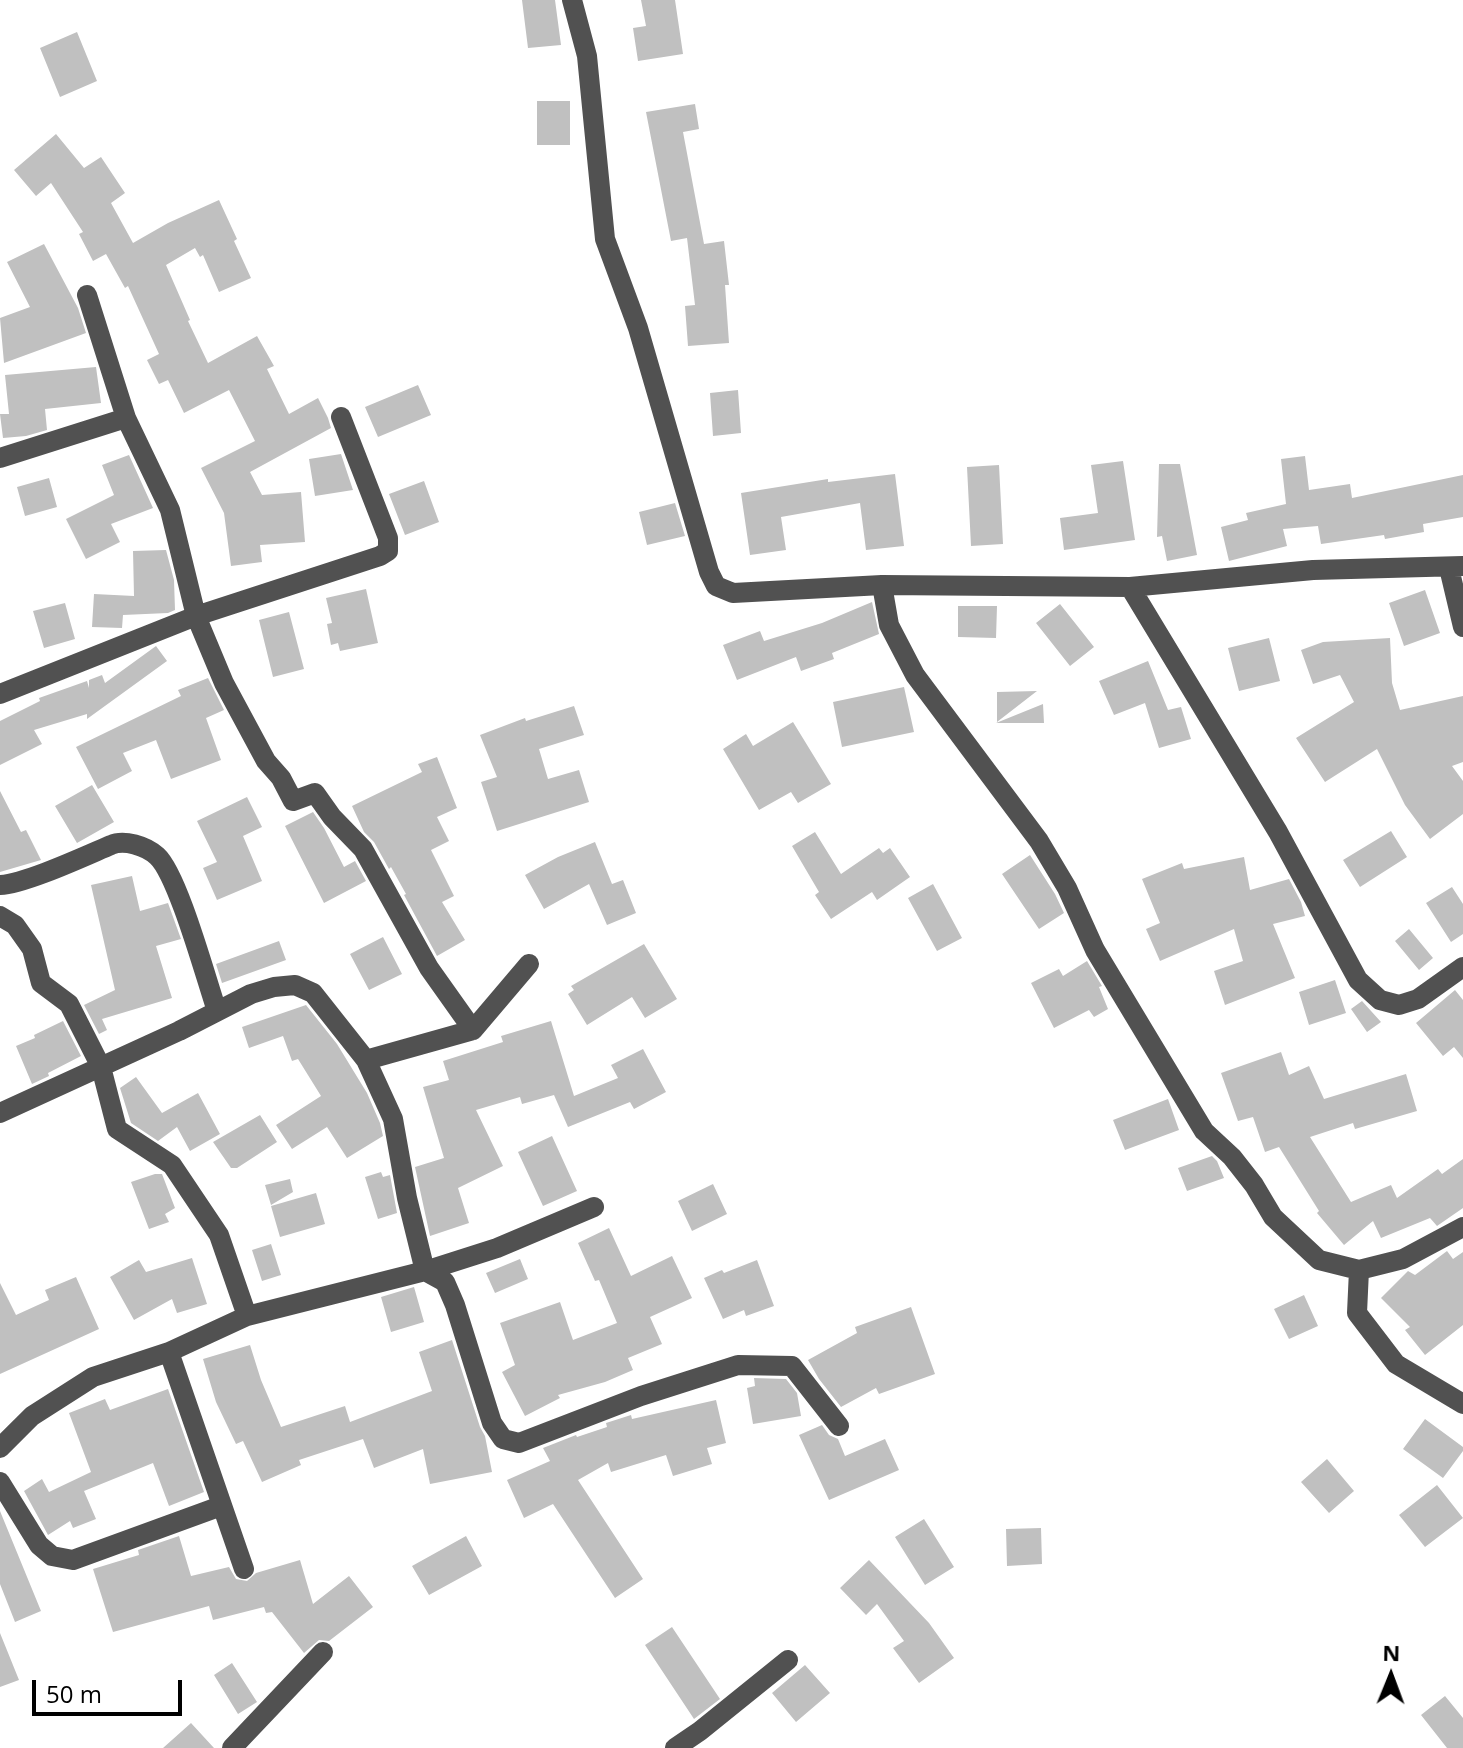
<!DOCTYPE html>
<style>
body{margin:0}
#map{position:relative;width:1463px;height:1748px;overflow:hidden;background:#fff;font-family:"Open Sans",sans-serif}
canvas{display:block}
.north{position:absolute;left:1351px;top:1636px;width:80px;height:80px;-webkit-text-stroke:6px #fff;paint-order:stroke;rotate:1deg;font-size:22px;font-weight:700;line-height:32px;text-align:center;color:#000}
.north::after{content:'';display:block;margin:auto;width:28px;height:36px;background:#000;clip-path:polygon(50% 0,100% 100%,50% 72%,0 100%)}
.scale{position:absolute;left:32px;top:1680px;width:150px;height:36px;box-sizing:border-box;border:4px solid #000;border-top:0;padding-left:10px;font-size:24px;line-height:28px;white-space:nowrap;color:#000;-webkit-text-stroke:6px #fff;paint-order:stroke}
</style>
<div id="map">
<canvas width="1463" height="1748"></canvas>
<div class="north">N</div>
<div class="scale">50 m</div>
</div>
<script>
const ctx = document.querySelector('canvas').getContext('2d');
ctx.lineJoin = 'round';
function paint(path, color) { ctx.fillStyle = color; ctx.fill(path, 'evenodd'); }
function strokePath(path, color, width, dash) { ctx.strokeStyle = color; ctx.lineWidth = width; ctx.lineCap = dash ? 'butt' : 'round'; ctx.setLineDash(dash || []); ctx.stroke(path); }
paint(new Path2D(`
 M522,0H555L561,45L528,48Z
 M641,0H675L683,54L638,61L633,28L646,26Z
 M77,32L97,81L60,97L40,48Z
 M537,101H570V145H537Z
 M695,104L699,129L683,132L704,244L724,241L729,285H725L729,343L688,346L685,306L695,305L687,238L671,241L646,112Z
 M56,134L84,168L101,157L125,193L111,203L133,243L168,223L219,200L237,239L234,241L251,278L219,292L203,255L200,257L195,248L166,265L190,320L188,321L208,363L257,336L274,366L267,369L289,414L318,398L328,418L331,428L250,472L262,495L301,492L305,542L260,545L262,562L231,566L224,513L201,468L255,441L229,390L184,413L168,380L159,384L147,360L159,354L128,286L125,288L106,254L93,261L79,234L83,232L51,183L36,196L14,170Z
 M44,244L78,308L86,333L4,363L0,318L30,307L7,262Z
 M96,367L101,403L45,409L47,430L26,436L3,438L0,414H9L5,375Z
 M418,385L431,415L378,437L365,407Z
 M738,390L741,433L713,436L710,393Z
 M341,454L353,490L315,496L309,459Z
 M129,455L153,508L111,524L120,542L86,559L66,519L114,495L102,465Z
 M1305,456L1309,490L1350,484L1352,498L1463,475V517L1423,524L1424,532L1385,539L1384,535L1321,544L1318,526L1283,529L1287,546L1229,561L1221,527L1248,520L1246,513L1286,504L1281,459Z
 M1123,461L1135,540L1064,550L1060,518L1098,513L1091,465Z
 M1159,464H1180L1197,555L1167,561L1162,536L1157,537Z
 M999,465L1003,544L971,546L967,467Z
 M895,474L904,546L866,550L860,503L781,517L786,550L750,555L741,493L828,479V482Z
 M49,478L57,507L25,516L17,487Z
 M424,481L439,522L405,535L389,494Z
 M675,503L685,536L647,545L639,512Z
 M166,550L174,580L175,610L168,613L123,615L122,628L92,627L94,594L134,596L133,551Z
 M366,589L378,643L340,651L338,643L331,645L327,624L332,623L326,598Z
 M1425,590L1440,633L1404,646L1389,603Z
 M872,602L879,634L832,653L834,659L801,671L796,657L737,680L723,645L760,631L764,641L822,623Z
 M65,603L75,639L44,648L33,611Z
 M1060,604L1094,647L1070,666L1036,623Z
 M958,606H997L996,638L958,637Z
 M289,612L304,669L273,677L259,620Z
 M1269,638L1280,681L1239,691L1228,648Z
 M1390,638L1392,683L1400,710L1463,696V762L1452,766L1463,781V814L1430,839L1405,805L1377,749L1325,782L1296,738L1354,702L1340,675L1313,684L1301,650L1323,642Z
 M156,646L167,661L87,719V714L34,730L42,744L0,765V721L40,701L39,698L87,681L89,688V680L102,675L105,683Z
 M1148,661L1168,710L1181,707L1191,739L1159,748L1145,703L1114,715L1099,681Z
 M208,678L224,710L206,718L221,760L171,779L156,740L123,753L132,771L98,789L76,747L181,696L178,690Z
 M904,687L914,732L842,747L833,702Z
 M1037,691L997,722V692Z
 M1043,704L1044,723H996Z
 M574,706L584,735L539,749L548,779L579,770L589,802L497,831L481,782L497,777L480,735L525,718L526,721Z
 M793,722L831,784L798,803L791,792L759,810L723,749L746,734L753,746Z
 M437,757L457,808L437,817L449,841L431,850L454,896L442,902L465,940L437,956L404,895L406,894L391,867L389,869L374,842L364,832L352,806L422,772L418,764Z
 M92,785L114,822L77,843L55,806Z
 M0,791L21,832L26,830L41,860L0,872Z
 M247,797L262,827L243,836L262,881L217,900L203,868L217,862L197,821Z
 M313,812L324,828L344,867L355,861L366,881L324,903L285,826Z
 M1391,831L1407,857L1360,887L1343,860Z
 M815,832L841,874L879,848L883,853L890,848L910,877L877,900L872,892L831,919L815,895L819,892L792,846Z
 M595,842L612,884L623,880L636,913L607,925L589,884L544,909L525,875L558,857Z
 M1030,855L1055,894L1064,913L1039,929L1002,874Z
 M1244,857L1250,890L1289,879L1301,902L1305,916L1273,924L1295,978L1225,1005L1214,971L1243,961L1234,929L1160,961L1146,929L1160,923L1142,879L1182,863L1184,869Z
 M132,876L140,911L168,903L181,939L156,946L172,998L102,1019L107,1030L99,1034L84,1005L115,990L91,885Z
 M933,884L962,938L937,951L908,898Z
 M1452,887L1463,904V934L1451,942L1426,903Z
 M1409,929L1433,958L1419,970L1395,941Z
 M383,937L402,974L369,990L350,954Z
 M279,941L286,960L222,983L216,964Z
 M644,944L677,999L645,1018L632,997L587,1025L568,994L574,990L571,986Z
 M1087,961L1102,986L1099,987L1108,1009L1094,1017L1089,1010L1054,1028L1031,983L1059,969L1063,976Z
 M1335,980L1346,1013L1309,1025L1299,992Z
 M1455,990L1463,1000V1058L1454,1047L1443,1056L1416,1023Z
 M1362,1001L1381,1022L1367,1032L1351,1009Z
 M306,1005L337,1044L367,1093L380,1123L383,1136L347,1158L327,1127L292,1149L276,1125L321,1096L298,1059L292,1061L283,1036L249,1048L242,1027Z
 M63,1021L81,1056L48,1073L49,1076L32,1084L16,1046L35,1038L34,1035Z
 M551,1021L574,1096L618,1078L611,1065L643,1049L666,1092L634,1109L630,1102L568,1127L554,1095L522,1104L520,1097L476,1110L503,1166L458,1188L469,1223L430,1236L415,1167L444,1158L423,1087L449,1080L443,1061L503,1042L501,1036Z
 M1281,1052L1289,1075L1309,1066L1324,1099L1406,1074L1417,1111L1355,1129L1353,1123L1310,1137L1351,1202L1391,1185L1397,1198L1438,1169L1442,1174L1463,1159V1208L1437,1226L1430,1218L1381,1238L1373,1221L1344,1245L1317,1213L1319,1211L1279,1147L1265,1152L1253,1117L1238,1121L1221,1073Z
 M136,1077L162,1113L198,1093L220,1134L190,1151L177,1127L158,1141L131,1123L120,1088Z
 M1168,1099L1179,1130L1125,1150L1113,1120Z
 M260,1115L277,1142L237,1168H231L213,1142Z
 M552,1136L577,1191L543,1206L518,1152Z
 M1212,1156L1217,1161L1224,1178L1187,1191L1178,1168Z
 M381,1172L383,1177L390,1175L397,1213L378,1219L365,1177Z
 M155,1174H162L175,1208L165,1214L169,1222L149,1229L131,1182Z
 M290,1179L293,1192L271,1205L265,1185Z
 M713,1184L727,1214L692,1231L678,1201Z
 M316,1193L325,1224L280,1237L271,1206Z
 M609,1228L631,1276L672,1256L692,1298L650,1317L662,1344L628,1358L633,1370L605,1382L558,1395L560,1398L525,1416L502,1372L515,1365L500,1323L560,1302L573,1340L617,1323L599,1280L595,1281L578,1243Z
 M271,1244L281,1275L262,1281L252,1250Z
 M1447,1251L1453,1259L1463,1252V1325L1425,1355L1405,1330L1410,1327L1381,1298L1408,1271L1415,1275Z
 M192,1258L207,1304L177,1313L172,1299L134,1320L110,1277L139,1260L146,1272Z
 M520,1259L528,1279L495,1293L486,1273Z
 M757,1260L774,1306L746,1316L744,1310L723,1319L704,1278L722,1270L724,1273Z
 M76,1277L99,1329L0,1374V1283L16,1315L49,1300L45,1290Z
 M414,1287L424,1322L391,1332L381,1297Z
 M1304,1295L1318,1326L1289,1339L1274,1309Z
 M911,1307L935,1374L879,1394L876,1388L841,1407L819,1379L808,1360L857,1333L855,1327Z
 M452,1340L480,1427L485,1436L492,1472L430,1484L423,1449L374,1468L363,1439L299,1460L301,1465L262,1482L243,1441L236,1444L216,1402L203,1359L250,1345L261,1380L281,1427L345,1406L350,1422L432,1391L419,1352Z
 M754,1378L786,1379L797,1393L801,1416L753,1424L747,1388L755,1386Z
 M168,1389L204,1492L169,1506L153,1463L84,1491L96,1519L73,1528L70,1521L48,1535L24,1491L42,1479L49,1492L91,1472L69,1413L105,1399L110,1410Z
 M716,1400L726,1443L707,1448L712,1464L673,1476L666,1455L611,1472L608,1463L578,1480L643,1579L615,1598L553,1504L524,1518L507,1480L550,1461L543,1448L576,1435L577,1437L607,1427L606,1423L631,1415L632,1419Z
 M1425,1419L1463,1447V1451L1443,1478L1403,1449Z
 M822,1425L829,1435L838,1439L845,1456L885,1439L899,1470L829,1500L799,1435Z
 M1327,1459L1354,1491L1329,1513L1301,1482Z
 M1437,1485L1463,1518L1425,1547L1399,1515Z
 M0,1511L41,1611L15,1622L0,1584Z
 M924,1519L954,1567L925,1585L895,1537Z
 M1041,1528L1042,1564L1007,1566L1006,1529Z
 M179,1536L191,1576L229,1567L236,1579L247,1581L256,1573L300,1560L313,1604L349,1576L373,1607L329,1641L319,1640L304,1653L272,1612L266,1613L264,1607L213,1620L209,1606L113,1632L93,1569L139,1555L138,1550Z
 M466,1536L482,1566L429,1595L412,1566Z
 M869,1560L929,1623L954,1658L919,1683L893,1648L904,1641L877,1604L866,1615L840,1588Z
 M672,1627L720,1699L694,1719L645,1645Z
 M0,1633L19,1680L0,1687Z
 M232,1663L257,1702L238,1714L214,1675Z
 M805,1665L830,1693L796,1722L772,1693Z
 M1445,1696L1463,1718V1748H1447L1421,1715Z
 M191,1723L214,1748H163Z`), '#c0c0c0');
strokePath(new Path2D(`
 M572,0L587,56L605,239L638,328L709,572L716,586L733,593L882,585L1130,587L1313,570L1463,566
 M87,295L126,418
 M0,458L126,418L170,510L196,616L224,683L266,761L281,778L293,801L315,793L332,817L363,849L429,968L473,1030
 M1449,568L1463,627
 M882,585L889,625L915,675L1039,841L1067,888L1095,950L1204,1131L1232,1157L1254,1185L1273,1217L1319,1260L1359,1270L1403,1259L1463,1227
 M1130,587L1278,832L1358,980L1380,1000L1399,1005L1418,999L1463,967
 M0,694L196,616L380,556L388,551V538L341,417
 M0,885C25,884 85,856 111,845C124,839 146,846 157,856C178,875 206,979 217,1011
 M0,916L15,925L32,949L41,983L69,1004L101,1067L117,1129L172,1165L219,1235L247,1316
 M366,1060L473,1030L529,964
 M0,1113L179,1031L251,994L274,987L295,985L313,993L366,1060L393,1119L407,1198L425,1271L445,1282L455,1305L492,1423L503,1439L519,1443L641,1396L738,1365L792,1366L839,1426
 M1359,1270L1357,1313L1396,1364L1463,1404
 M169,1352L244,1569
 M0,1448L32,1416L93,1377L169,1352L247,1316L425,1271L497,1248L594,1207
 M0,1482L39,1545L52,1556L73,1560L221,1506
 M232,1748L323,1652
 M675,1748L700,1731L788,1660`), '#515151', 20);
</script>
